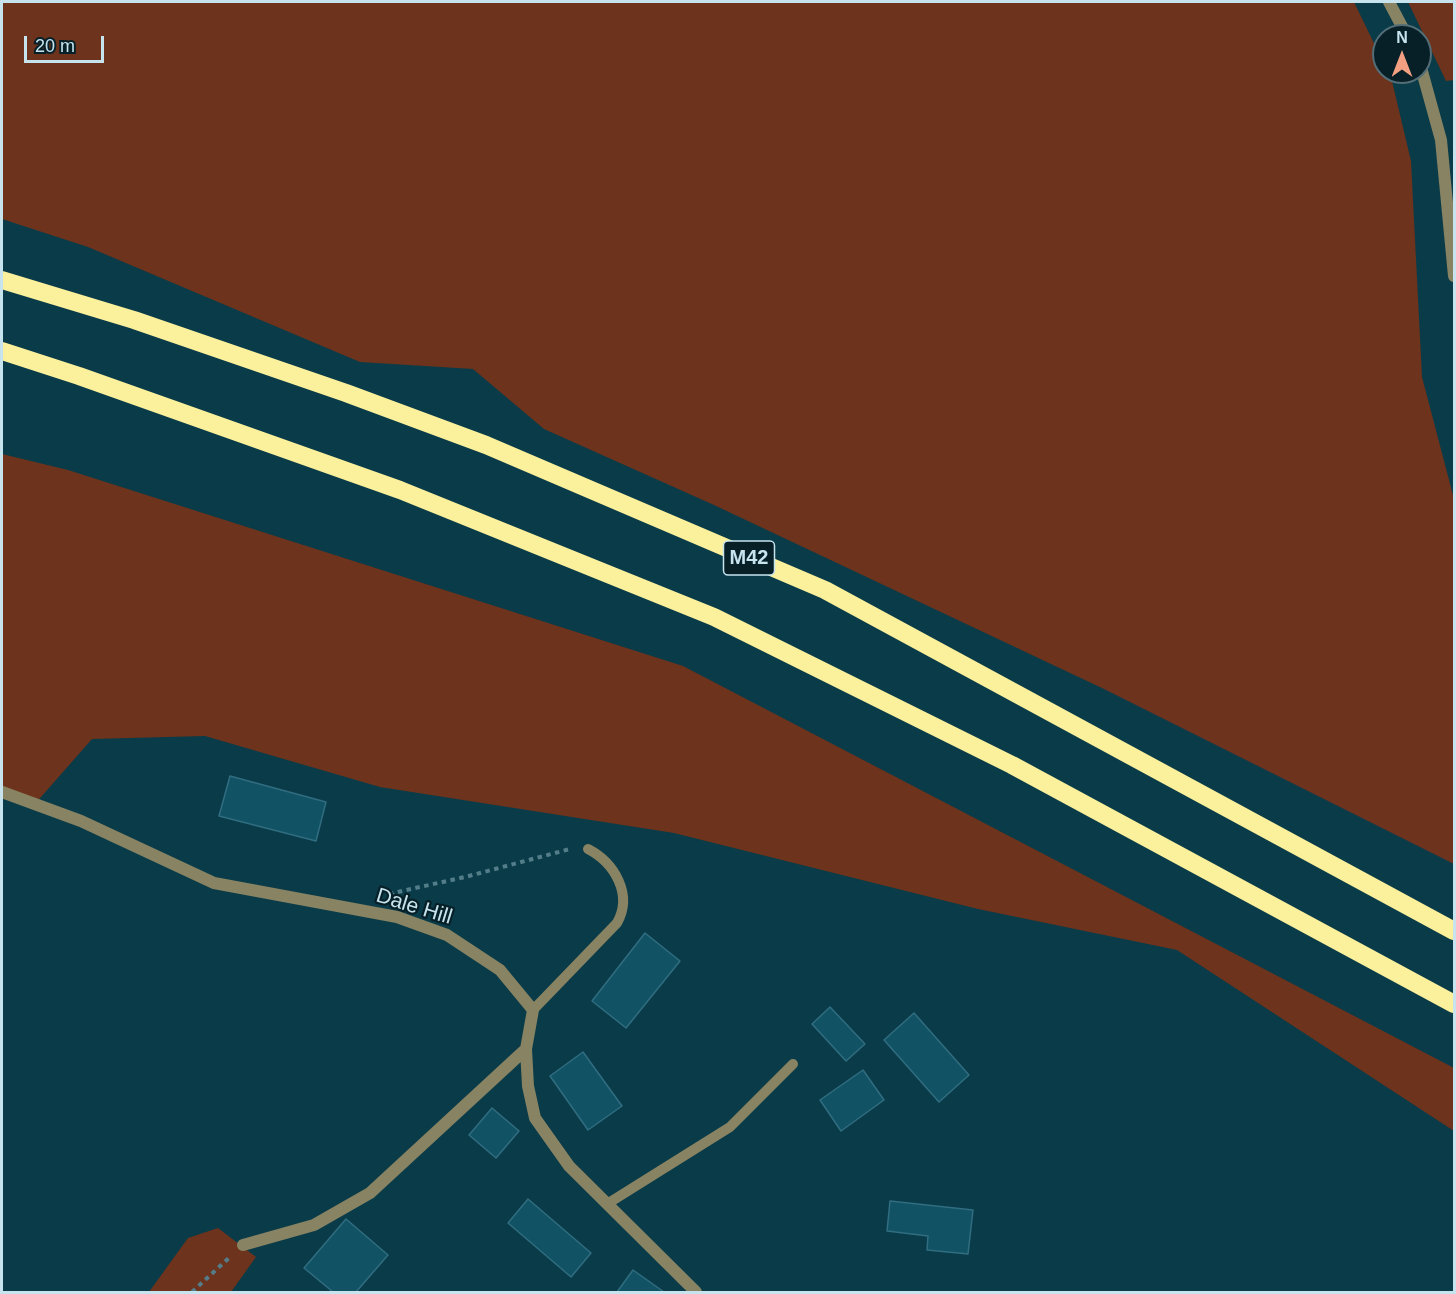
<!DOCTYPE html>
<style>
body{margin:0}
#map{position:relative;width:1456px;height:1294px;overflow:hidden;background:#0a3b49;font-family:Helvetica,sans-serif}
canvas{display:block}
.frame{position:absolute;inset:0;border:3px solid #c6e3ee;pointer-events:none}
.north{position:absolute;left:1372px;top:24px;width:60px;height:60px;box-sizing:border-box;background:#072028;border:2px solid #536e77;border-radius:50%;rotate:0deg;font-size:16px;font-weight:700;line-height:24px;text-align:center;color:#c6e3ee}
.north::after{content:'';display:block;margin:auto;width:21px;height:27px;background:#f2a081;clip-path:polygon(50% 0,100% 100%,50% 72%,0 100%)}
.scale{position:absolute;left:24px;top:36px;width:80px;height:27px;box-sizing:border-box;border:3px solid #c6e3ee;border-top:0;padding-left:8px;font-size:18px;line-height:21px;white-space:nowrap;color:#c6e3ee;-webkit-text-stroke:4px #072028;paint-order:stroke}
</style>
<div id="map">
<canvas width="1456" height="1294"></canvas>
<div class="frame"></div>
<div class="north">N</div>
<div class="scale">20 m</div>
</div>
<script>
const ctx = document.querySelector('canvas').getContext('2d');
ctx.lineJoin = 'round';
function paint(path, color) { ctx.fillStyle = color; ctx.fill(path, 'evenodd'); }
function strokePath(path, color, width, dash) { ctx.strokeStyle = color; ctx.lineWidth = width; ctx.lineCap = dash ? 'butt' : 'round'; ctx.setLineDash(dash || []); ctx.stroke(path); }
function write(font, color, halo, rows, align = 'center') {
  ctx.font = font + ' Helvetica,sans-serif'; ctx.lineWidth = 4.5; ctx.setLineDash([]); ctx.textBaseline = 'middle'; ctx.strokeStyle = halo; ctx.fillStyle = color; for (const [text, x, y, turn = 0] of rows) {
    ctx.save(); ctx.translate(x, y); ctx.rotate((+turn || 0) * Math.PI / 180); ctx.textAlign = isNaN(turn) ? turn : align; if (halo) ctx.strokeText(text, 0, 0); ctx.fillText(text, 0, 0); ctx.restore();
  }
}
paint(new Path2D(`
 M2,2H1354L1384,64V72H1388L1392,81L1411,161L1422,377L1454,499V864L1104,689L714,505L544,429L473,369L360,362L88,247L2,219Z
 M1408,2H1454V80L1446,81Z
 M2,454L68,470L683,666L1454,1068V1131L1177,950L978,909L674,833L380,787L205,736L92,739L34,805L2,792Z
 M218,1228L256,1257L231,1292H149L188,1238Z`), '#6d331c');
const building = new Path2D(`
 M230,776L326,802L316,841L219,816Z
 M645,933L680,961L626,1028L592,1001Z
 M830,1007L865,1044L846,1061L812,1024Z
 M914,1013L969,1075L939,1102L884,1040Z
 M583,1052L622,1106L588,1130L550,1076Z
 M863,1070L884,1100L841,1131L820,1100Z
 M492,1108L519,1131L496,1158L469,1135Z
 M528,1199L591,1253L571,1277L508,1223Z
 M890,1201L973,1210L968,1254L927,1250L928,1236L887,1231Z
 M346,1219L388,1255L356,1292H333L304,1268Z
 M633,1270L664,1292H617Z`);
paint(building, '#115365');
strokePath(building, '#316d80', 1.5);
strokePath(new Path2D(`
 M392,897L393,893L465,877L570,849
 M192,1292L231,1256`), '#547d8a', 4, [4.5, 4.5]);
strokePath(new Path2D(`
 M533,1010L617,923C633,895 615,863 588,849
 M607,1204L730,1127L793,1064`), '#888362', 10);
strokePath(new Path2D(`
 M1389,2L1407,36
 M1420,64L1441,140L1454,276
 M2,792L81,821L214,883L397,917L447,935L500,970L533,1010L526,1049L528,1086L535,1118L569,1166L696,1292
 M243,1245L314,1225L370,1193L526,1049`), '#888362', 12);
strokePath(new Path2D(`
 M2,280L134,320L346,393L486,445L825,590L1454,931
 M2,351L79,376L400,490L714,617L1012,765L1454,1004`), '#fbf09b', 18);
for (const [x, y, w] of [
 [749,558,51]
]) { const box = new Path2D(); box.roundRect(x - w / 2, y - 17, w, 34, 4.5); ctx.fillStyle = '#072028'; ctx.fill(box); strokePath(box, '#c6e3ee', 1.5); }
write('bold 20px', '#c6e3ee', null, [
 ["M42",749,558]
]);
write('21px', '#c6e3ee', '#072028', [
 ["Dale Hill",414,907,17]
]);
</script>
